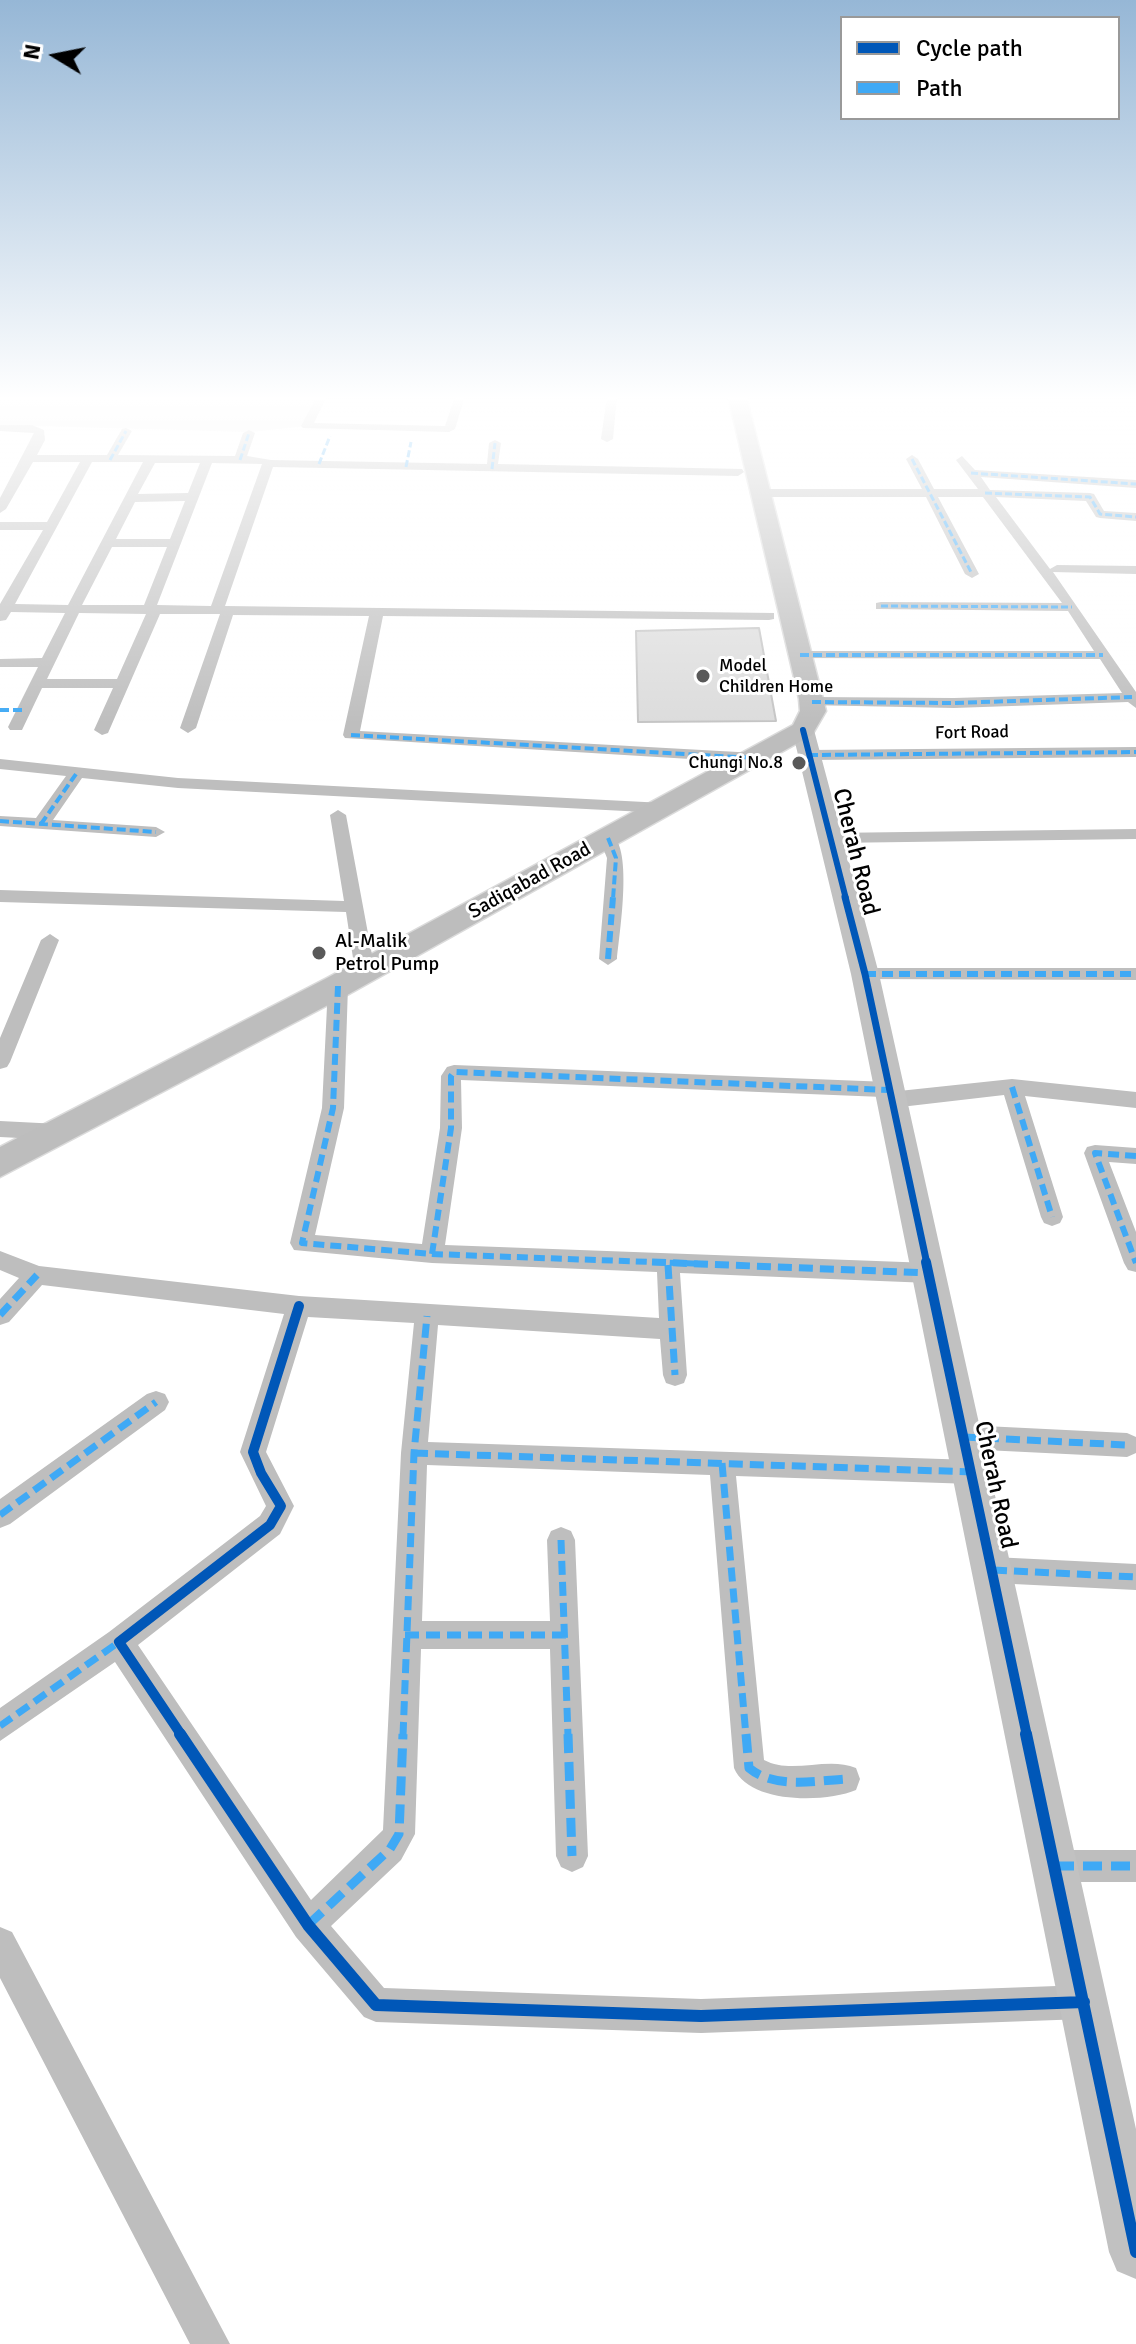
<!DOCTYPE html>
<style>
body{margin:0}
#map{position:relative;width:1136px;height:2344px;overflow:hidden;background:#fff;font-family:Signika,sans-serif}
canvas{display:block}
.legend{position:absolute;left:840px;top:16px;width:280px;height:104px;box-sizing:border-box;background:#fff;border:2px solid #999;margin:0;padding:10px 14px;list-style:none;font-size:24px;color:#000}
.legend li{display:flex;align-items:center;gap:16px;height:40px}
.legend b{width:40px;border:2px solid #999}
.north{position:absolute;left:16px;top:16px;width:80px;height:80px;-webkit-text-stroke:6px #fff;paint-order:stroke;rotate:280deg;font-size:22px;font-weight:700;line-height:32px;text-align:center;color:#000}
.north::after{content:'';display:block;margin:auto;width:28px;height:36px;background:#000;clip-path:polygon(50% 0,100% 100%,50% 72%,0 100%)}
</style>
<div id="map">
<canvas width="1136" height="2344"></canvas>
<ul class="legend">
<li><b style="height:10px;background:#0057b8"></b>Cycle path</li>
<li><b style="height:10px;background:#3fa9f5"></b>Path</li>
</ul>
<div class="north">N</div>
</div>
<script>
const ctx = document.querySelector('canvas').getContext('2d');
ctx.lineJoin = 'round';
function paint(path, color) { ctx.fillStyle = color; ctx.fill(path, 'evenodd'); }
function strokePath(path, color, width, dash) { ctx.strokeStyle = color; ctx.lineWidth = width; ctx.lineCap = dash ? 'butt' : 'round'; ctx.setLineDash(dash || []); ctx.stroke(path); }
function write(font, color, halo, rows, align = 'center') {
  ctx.font = font + ' Signika,sans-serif'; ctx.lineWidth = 6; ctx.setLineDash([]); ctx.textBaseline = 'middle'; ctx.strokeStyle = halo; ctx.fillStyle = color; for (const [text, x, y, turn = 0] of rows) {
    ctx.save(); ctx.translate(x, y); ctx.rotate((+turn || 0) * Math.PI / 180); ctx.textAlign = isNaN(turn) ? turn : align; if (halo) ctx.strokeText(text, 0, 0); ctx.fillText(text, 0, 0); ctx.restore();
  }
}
paint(new Path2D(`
 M0,396H322L307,426L251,432L0,425Z`), '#eaeaea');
const building = new Path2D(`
 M759,628L776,721L638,722L636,631Z`);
paint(building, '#dcdcdc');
strokePath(building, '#c5c5c5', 2);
const primary = new Path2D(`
 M728,396H746L823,699L826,711L812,735L349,994L0,1177V1147L327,978L793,725L800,711L799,699Z`);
strokePath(primary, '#dbdbdb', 3);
paint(new Path2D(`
 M317,396H327L314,423L445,426L455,396H465L455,429L449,432L303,428L301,426Z
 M607,396H617L613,439L607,442L601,439Z
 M0,425H32L44,430L45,440L37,455H107L122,429L126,428L132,431L118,455L235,456L243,433L249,430L255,433L247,456L271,460L487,464L489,443L495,440L501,443L498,464L742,469L744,472L738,476L273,467L225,606L774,613V619L769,620L383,616L360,731L756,753L764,758L756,763L345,738L343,735L369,616L233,615L196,728L188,733L180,728L220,614H160L108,733L102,735L94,730L113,688H42L22,730H10L8,727L38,667H0V659L42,658L65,613L11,612L6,620L0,621V604L43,530H0V522H47L80,462H33L6,509L0,513V498L34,433L0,431ZM92,462H143L68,605L15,604ZM155,463H200L188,493L138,494ZM212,463L262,464L211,606L157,605ZM185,501L170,539H116L135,502ZM112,547H167L144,605H82ZM79,613L146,614L117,679H47Z
 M912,455L918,459L934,489H978L956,460L962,456L975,470L1136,480V488L981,477L990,490L1090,493L1094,494L1104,511L1136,513V521L1100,518L1096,517L1086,501L996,497L1050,569L1057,565L1136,566V574L1053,572L1136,692V708L1128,702L954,708L807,705L804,702L812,697L954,698L1122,693L1100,659L795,658L793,655L800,651H1094L1068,611L876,609V603L881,602L1062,603L983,497H938L979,574L972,578L965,574L926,497H761L755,493L761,489H922L906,459Z
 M1136,747V757L809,760L801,755L809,750Z
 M0,759L178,778L664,803L672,808L664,813L178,788L82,778L53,820L156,827L165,832L156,837L0,826V816L36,818L66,776L0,769Z
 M338,810L346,815L375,971L365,977L355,971L346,912L0,902V890L344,901L330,815Z
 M1136,829V839L830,843L821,838L830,833Z
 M608,833C635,840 619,935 617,959L608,965L599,959L607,858L599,838Z
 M50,934L59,940L10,1062L7,1067L0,1069V1038L41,940Z
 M865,968H1136V980L858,979L855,974L858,969Z
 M338,979L348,986L344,1108L315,1235L422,1244L440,1128L441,1076L447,1067L454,1065L889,1082L896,1085L899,1091L1012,1079L1136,1092V1108L1025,1096L1063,1217L1060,1223L1052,1226L1044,1223L1041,1217L1004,1095L892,1108L885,1105L883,1097L461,1080L462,1128L445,1245L930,1263L938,1266L942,1273L938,1280L930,1283L680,1273L687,1375L684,1383L675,1386L666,1383L663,1375L660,1339L438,1325L428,1442L972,1460L981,1463L985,1472L981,1481L972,1484L736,1476L764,1760C792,1775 827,1756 856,1768L860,1779L856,1790C825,1803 749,1804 734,1768L710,1475L427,1465L422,1621H550L547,1540L551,1531L561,1527L571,1531L575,1540L588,1856L583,1867L572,1872L561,1867L556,1856L550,1649H421L415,1834L401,1860L331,1926L384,1988L701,1999L1084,1985L1096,1990L1101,2002L1096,2014L1084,2019L701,2033L376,2022L364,2017L296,1937L115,1662L0,1741V1708L109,1632L260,1516L266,1506L240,1452L284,1314L42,1285L9,1322L0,1325V1299L19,1278L0,1270V1251L39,1266L299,1296L659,1318L657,1272L432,1263L294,1250L290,1243L322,1108L328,986ZM308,1317L414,1323L401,1453L383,1830L311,1900L138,1645L280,1534L294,1506L266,1452Z
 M0,1121L59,1124L67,1126L70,1132L67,1138L59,1140L0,1137Z
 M1095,1145L1136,1148V1164L1109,1162L1136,1232V1272L1128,1270L1124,1263L1084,1153L1087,1147Z
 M156,1391L165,1394L169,1402L165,1410L10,1524L0,1528V1499L147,1394Z
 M964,1425L1127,1433L1136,1437V1453L1127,1457L964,1449L955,1445L951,1437L955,1429Z
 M993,1557L1136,1564V1590L993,1583L983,1579L979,1570L983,1561Z
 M1055,1850H1136V1882H1055L1044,1877L1039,1866L1044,1855Z
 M0,1927L12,1932L230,2344H190L0,1978Z`), '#bebebe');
paint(new Path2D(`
 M803,723L811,725L814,730L879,974L1136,2129V2279L1117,2271L1109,2252L851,974L792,730L795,725Z`), '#c1c1c1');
paint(primary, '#bdbdbd');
strokePath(new Path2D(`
 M912,459L972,574
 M110,460L126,431
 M240,460L249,433
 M319,464L330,436
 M406,467L411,442
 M492,469L495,443
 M971,473L1136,484
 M985,493L1090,497L1100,514L1136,517
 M881,606L1072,607`), '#3fa9f5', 3, [7, 3]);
strokePath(new Path2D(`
 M800,655H1103
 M812,702L954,703L1132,697
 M0,710H25
 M351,735L756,758
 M809,755L1136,752
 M0,821L156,832
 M41,824L76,774
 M608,838L616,858L613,899`), '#3fa9f5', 4, [9, 4]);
strokePath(new Path2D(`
 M608,959L613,897
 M865,974H1136
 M338,986L333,1108L302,1243L432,1254L705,1264
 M1012,1087L1052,1217
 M1136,1156L1095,1153L1136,1263
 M432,1254L451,1128V1076L454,1072L889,1090`), '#3fa9f5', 6, [11, 6]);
strokePath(new Path2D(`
 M652,1262L930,1273
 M668,1265L675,1375
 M0,1315L37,1275
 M964,1437L1127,1445
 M414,1453L972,1472
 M722,1463L746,1736
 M0,1515L156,1402
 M561,1540L568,1736
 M993,1570L1136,1577
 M405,1635H566
 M0,1726L119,1642
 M403,1736L414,1453L427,1316`), '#3fa9f5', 7, [14, 7]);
strokePath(new Path2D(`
 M568,1734L572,1856
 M746,1734L749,1768C774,1789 815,1781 845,1779
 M1055,1866H1136
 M308,1925L390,1849L399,1834L403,1734`), '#3fa9f5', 9, [19, 9]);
strokePath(new Path2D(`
 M803,730L846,899`), '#0057b8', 6);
strokePath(new Path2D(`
 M845,897L865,974L927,1264`), '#0057b8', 7);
strokePath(new Path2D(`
 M926,1262L1027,1736
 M182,1736L119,1642L270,1525L281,1506L261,1473L253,1452L299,1306`), '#0057b8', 10);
strokePath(new Path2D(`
 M180,1734L308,1925L376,2005L701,2016L1084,2002
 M1026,1734L1136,2252`), '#0057b8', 12);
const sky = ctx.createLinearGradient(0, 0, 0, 724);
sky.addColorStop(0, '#96b7d6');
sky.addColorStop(0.55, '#fff');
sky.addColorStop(1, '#ffffff00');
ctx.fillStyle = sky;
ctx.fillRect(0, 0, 1136, 724);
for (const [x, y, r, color] of [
 [703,676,8,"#595959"],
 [799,763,8,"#595959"],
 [319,953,8,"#595959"]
]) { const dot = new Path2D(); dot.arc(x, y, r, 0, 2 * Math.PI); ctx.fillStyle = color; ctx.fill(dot); strokePath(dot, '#fff', 3); }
write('18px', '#000', '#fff', [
 ["Model",719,666],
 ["Children Home",719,687],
 ["Chungi No.8",783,763,"right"]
], 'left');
write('18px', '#000', '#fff', [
 ["Fort Road",972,733,-1]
]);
write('20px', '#000', '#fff', [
 ["Sadiqabad Road",530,881,-29]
]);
write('20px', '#000', '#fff', [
 ["Al-Malik",335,942],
 ["Petrol Pump",335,965]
], 'left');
write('24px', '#000', '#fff', [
 ["Cherah Road",855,852,76],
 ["Cherah Road",995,1485,78]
]);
</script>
